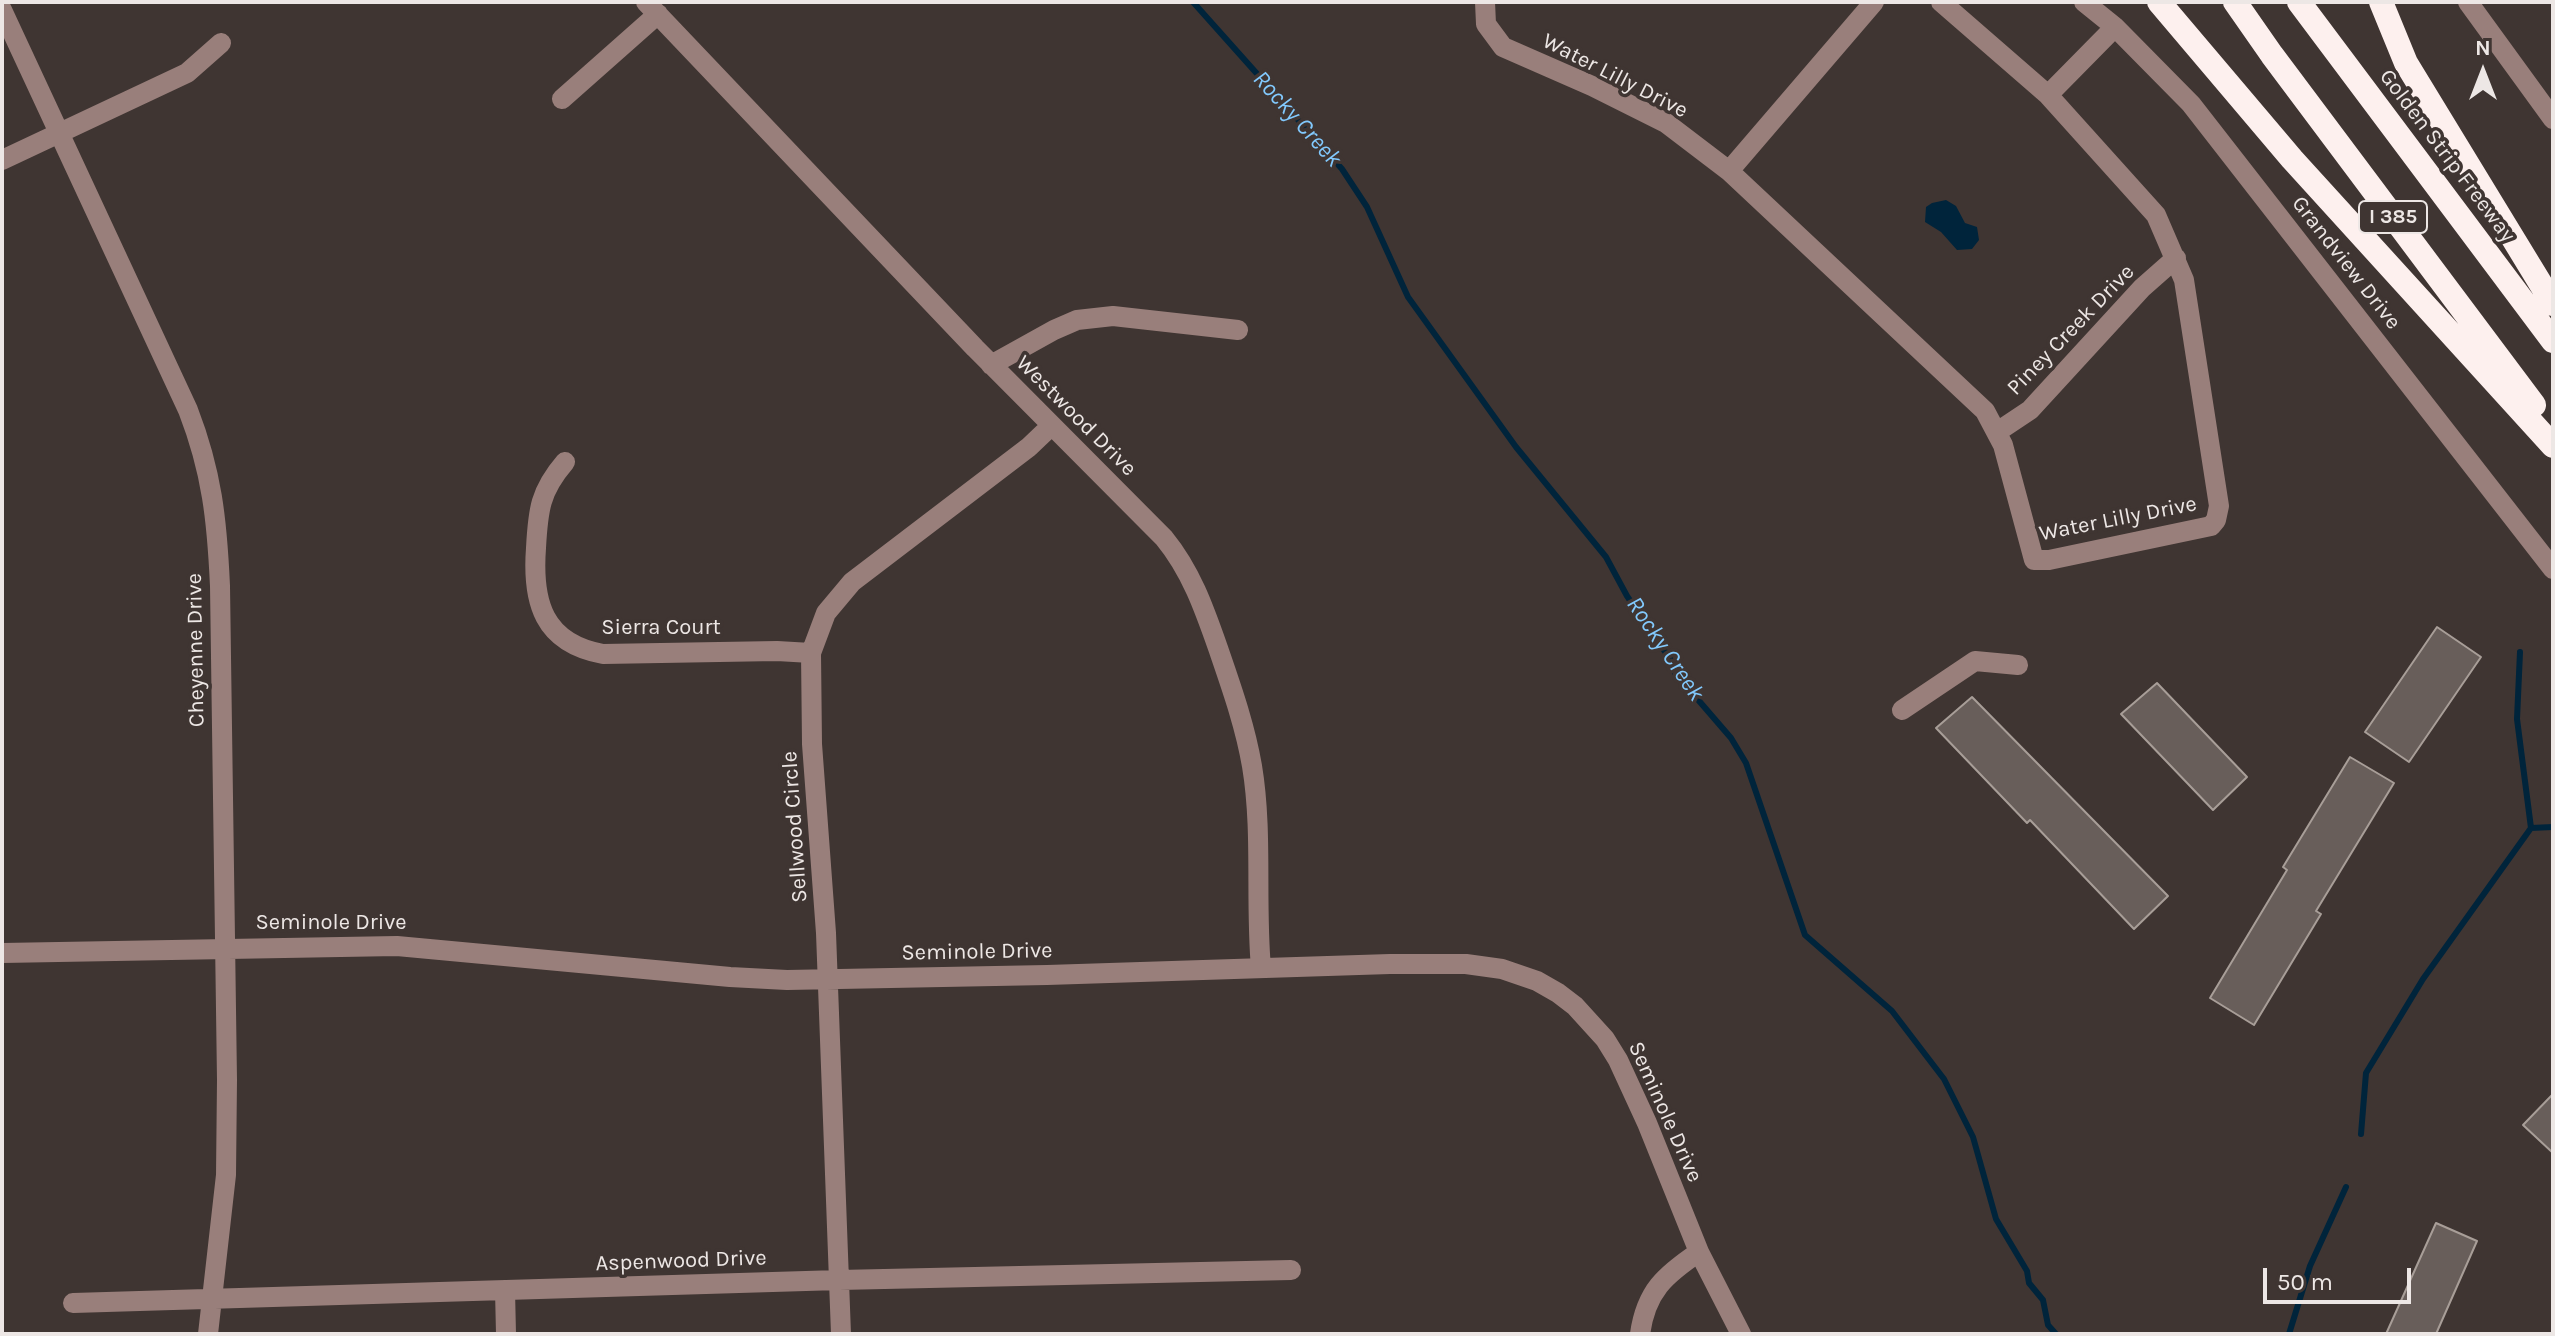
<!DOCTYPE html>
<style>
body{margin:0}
#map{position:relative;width:2555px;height:1336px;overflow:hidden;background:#3f3532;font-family:Karla,sans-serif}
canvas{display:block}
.frame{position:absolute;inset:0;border:4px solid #ede7e5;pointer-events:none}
.north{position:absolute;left:2443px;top:32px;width:80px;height:80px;-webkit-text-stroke:6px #3f3532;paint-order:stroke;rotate:0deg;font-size:22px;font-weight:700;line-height:32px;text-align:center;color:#ede7e5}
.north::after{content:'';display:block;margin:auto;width:28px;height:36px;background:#ede7e5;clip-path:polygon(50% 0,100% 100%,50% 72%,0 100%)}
.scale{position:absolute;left:2263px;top:1268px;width:148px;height:36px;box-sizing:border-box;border:4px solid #ede7e5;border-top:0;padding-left:10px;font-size:24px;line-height:28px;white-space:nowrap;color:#ede7e5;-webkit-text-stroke:6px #3f3532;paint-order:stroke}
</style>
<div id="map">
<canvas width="2555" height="1336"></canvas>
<div class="frame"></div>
<div class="north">N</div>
<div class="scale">50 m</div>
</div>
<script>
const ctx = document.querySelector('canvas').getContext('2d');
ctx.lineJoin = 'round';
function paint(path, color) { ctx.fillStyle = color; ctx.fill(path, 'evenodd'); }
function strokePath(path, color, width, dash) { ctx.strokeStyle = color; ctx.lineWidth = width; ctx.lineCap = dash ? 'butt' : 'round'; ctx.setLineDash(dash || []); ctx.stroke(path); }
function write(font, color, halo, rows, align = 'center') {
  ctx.font = font + ' Karla,sans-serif'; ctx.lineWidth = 7; ctx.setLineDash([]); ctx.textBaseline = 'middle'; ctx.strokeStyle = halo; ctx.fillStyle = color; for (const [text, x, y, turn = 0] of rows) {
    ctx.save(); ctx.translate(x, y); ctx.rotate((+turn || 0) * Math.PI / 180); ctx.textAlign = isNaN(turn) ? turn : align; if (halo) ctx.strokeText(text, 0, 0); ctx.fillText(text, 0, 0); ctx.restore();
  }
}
paint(new Path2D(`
 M1946,200L1956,206L1965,223L1977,227L1979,240L1972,249L1957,250L1941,232L1925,222L1926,207L1932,203Z`), '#00243b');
strokePath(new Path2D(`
 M1193,2L1342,169L1367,207L1408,297L1516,447L1606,557L1627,596L1679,672L1675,673L1731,738L1746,763L1805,935L1892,1011L1944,1079L1973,1137L1996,1219L2027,1271L2029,1283L2043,1300L2048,1325L2056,1334
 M2531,828L2553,827
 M2361,1134L2366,1073L2423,979L2531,828L2517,719L2520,652
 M2289,1334L2310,1266L2346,1187`), '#00243b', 6);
const building = new Path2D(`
 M2437,627L2481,657L2409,762L2365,732Z
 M2157,683L2247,777L2213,810L2121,714Z
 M1972,697L2168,896L2134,929L2030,820L2027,823L1936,728Z
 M2350,757L2394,783L2316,911L2321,914L2254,1025L2210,998L2287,870L2283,867Z
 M2553,1094V1153L2523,1125Z
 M2436,1223L2477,1241L2436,1334H2386Z`);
paint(building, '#685e5a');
strokePath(building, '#a89e98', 2);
strokePath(new Path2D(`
 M646,2L975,348L1164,538C1191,571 1204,608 1218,648C1231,686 1245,725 1252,766C1263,832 1255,901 1261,968
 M1485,2L1486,24L1503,47L1592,86L1666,123L1729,171L1985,411L2003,445L2034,560H2049L2211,526L2216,520L2219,506L2184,280L2156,215L2048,95L1941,2
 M2084,2L2115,27L2191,104L2553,569
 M2468,2L2553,119
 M2,10L188,410C212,472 217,520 220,586L227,1080L226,1175L208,1334
 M2048,95L2115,27
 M562,99L658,14
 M2,160L187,73L221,43
 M1729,171L1874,2
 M991,365L1054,330L1077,320L1113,316L1238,330
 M1997,432L2030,410L2142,288L2176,258
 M565,462C540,491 538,510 536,548C532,602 543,643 603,654L777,651L811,653
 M1902,710L1975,661L2018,665
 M2,953L397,946L730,977L787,980L1047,975L1390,964H1466L1502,969L1537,981L1558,993L1575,1006L1605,1039L1618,1060L1647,1123L1699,1252L1741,1334
 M505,1290L506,1334
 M73,1303L839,1280L1291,1270
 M841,1334L826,933L812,744L811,653L826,613L852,582L1029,447L1051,426
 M1640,1334C1646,1291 1665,1275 1699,1252`), '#997f7b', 20);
strokePath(new Path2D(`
 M2159,2L2292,159L2553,446
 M2235,2L2272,55L2534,405
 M2299,2L2553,341
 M2381,2L2406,63L2553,304`), '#fdf0ee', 24);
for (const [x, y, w] of [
 [2393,217,68]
]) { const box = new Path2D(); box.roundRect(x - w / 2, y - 16, w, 32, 6); ctx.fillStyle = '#3f3532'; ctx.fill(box); strokePath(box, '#ede7e5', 2); }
write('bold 20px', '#ede7e5', null, [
 ["I 385",2393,217]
]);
write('22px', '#ede7e5', '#3f3532', [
 ["Water Lilly Drive",1615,76,27],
 ["Golden Strip Freeway",2447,156,53],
 ["Grandview Drive",2346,263,52],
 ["Piney Creek Drive",2071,330,-46],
 ["Westwood Drive",1076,416,45],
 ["Water Lilly Drive",2118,519,-11],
 ["Sierra Court",661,628],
 ["Cheyenne Drive",196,650,-91],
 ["Sellwood Circle",795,827,-94],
 ["Seminole Drive",331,923],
 ["Seminole Drive",977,952,-1],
 ["Seminole Drive",1665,1112,66],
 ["Aspenwood Drive",681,1261,-2]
]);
write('italic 24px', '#82c9fd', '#3f3532', [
 ["Rocky Creek",1297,119,48],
 ["Rocky Creek",1665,649,56]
]);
</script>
